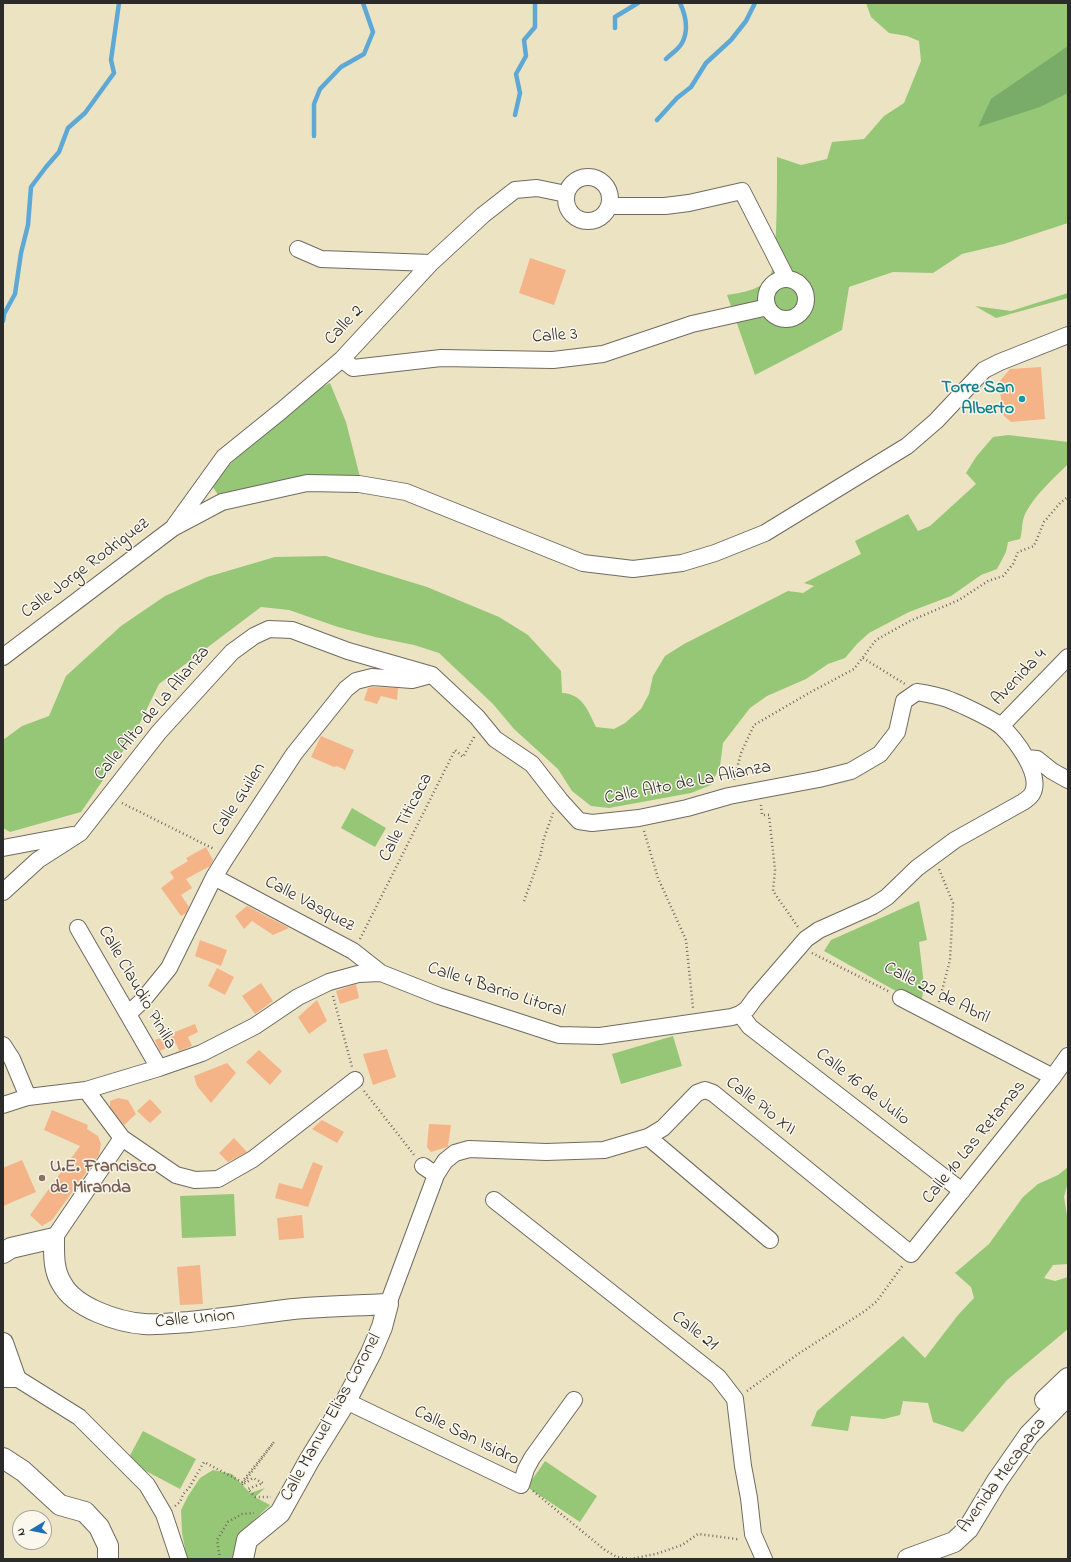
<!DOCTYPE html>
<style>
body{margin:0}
#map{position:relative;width:1071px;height:1562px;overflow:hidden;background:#ece3c2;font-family:"Indie Flower",sans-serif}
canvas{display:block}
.frame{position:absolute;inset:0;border:4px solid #2b2b2b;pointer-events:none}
.north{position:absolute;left:12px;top:1510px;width:40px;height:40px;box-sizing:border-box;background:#fbf7ec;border:1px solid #a8a59f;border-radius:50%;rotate:260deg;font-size:11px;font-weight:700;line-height:16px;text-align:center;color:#2b2b2b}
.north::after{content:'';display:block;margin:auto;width:14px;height:18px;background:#1f6fb2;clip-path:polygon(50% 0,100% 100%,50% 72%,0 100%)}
</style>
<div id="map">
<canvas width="1071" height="1562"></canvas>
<div class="frame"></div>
<div class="north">N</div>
</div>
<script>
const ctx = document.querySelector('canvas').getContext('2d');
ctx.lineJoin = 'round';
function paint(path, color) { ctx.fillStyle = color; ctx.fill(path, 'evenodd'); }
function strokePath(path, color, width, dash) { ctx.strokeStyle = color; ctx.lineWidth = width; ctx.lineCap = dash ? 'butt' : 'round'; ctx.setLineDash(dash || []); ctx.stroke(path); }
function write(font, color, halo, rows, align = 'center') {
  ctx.font = font + ' "Indie Flower",sans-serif'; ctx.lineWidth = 3; ctx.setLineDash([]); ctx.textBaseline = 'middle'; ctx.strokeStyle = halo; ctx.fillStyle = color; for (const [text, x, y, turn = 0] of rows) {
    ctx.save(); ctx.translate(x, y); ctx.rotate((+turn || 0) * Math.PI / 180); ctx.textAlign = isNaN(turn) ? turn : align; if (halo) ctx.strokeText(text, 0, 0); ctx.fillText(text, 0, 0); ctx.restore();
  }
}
paint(new Path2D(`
 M866,3H1068V223L1004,244L962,254L933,273L893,272L849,287L842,330L755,375L727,295C743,292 760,291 770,276C778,265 777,176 777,157L801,165L827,159L832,142L864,139L884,116L904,103L921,61L919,41L907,36L889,33L871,17Z
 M1068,293V298L996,318L975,306L1011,311Z
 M330,383L346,422L360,477C312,473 264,484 219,496L212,486L230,464L311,393Z
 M1008,435L1068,442V464C1053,479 1036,494 1026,512C1021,521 1023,530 1020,539L1008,542L1006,552L997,569L981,575L951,596L909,612L869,633L857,644L845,658L828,664L806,679L767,696L750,708L723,743L720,766L711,785L691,793L609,808L591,806L572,791L558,769L514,729L493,704L439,653L414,645L375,637L338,627L289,610L261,607L159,684L134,735L81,812L10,832L3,828V740L22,726L49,716L66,676L121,626L165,596L207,577L275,557L326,556L427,587L499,617L528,635L561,671L562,693C583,694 588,711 596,727L614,729L625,723L641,709L649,694L653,676L665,656L684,644L788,591L803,593L814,586L804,583L861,554L855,541L908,514L918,531L930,526L976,484L966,473L976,457L993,437Z
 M352,808L386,828L375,847L341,828Z
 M919,901L927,940L919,942L924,985L921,1005L824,951L831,940Z
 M673,1036L682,1066L621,1084L612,1054Z
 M1068,1167V1182L1064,1197L1068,1222V1264L1053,1265L1044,1278L1055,1281L1068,1277V1329L1007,1380L963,1432L933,1422L928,1403L903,1401L900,1415L884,1419L851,1416L848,1431L811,1426L817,1411L903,1336L925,1358L958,1315L974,1298L971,1287L955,1273L989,1244L1023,1197L1038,1184L1058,1175Z
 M234,1194L236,1236L182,1238L180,1196Z
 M143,1431L196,1459L180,1489L127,1461Z
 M545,1461L597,1496L580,1522L527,1487Z
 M213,1470L232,1474L250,1493L265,1488L255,1497L270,1505L251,1523L236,1543L242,1559H187L182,1533L181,1510L188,1496L200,1478Z`), '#96c777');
paint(new Path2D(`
 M1068,46V93L1040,107L978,127L991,99Z`), '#78ac68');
strokePath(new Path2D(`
 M615,28V17L638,3
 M666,59C671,54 679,49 682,43C689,30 686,16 680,3
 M515,115L520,93L516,74L526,56L524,40L535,27V3
 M657,120L677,98L691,87L706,63L731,40L746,21L755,3
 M314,136V104L320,89L341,67L364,54L373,32L363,3
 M3,321L4,314L15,294L21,253L28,225L31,187L46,167L59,152L68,128L85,113L114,73L111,60L119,3`), '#5ea8d6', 4.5);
paint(new Path2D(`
 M530,258L566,270L554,305L519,293Z
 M1041,367L1045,419L1011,422L1003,415L999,382L1010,369Z
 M373,687L398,688L397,700L381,696L377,704L364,700L368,688Z
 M321,736L354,750L345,770L337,766L334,767L311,757Z
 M206,847L213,860L210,866L186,879L192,888L181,895L189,907L186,913L181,916L161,888L174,878L170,872L188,861L186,858Z
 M247,906L289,928L273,935L252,921L244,929L235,916Z
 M200,940L227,950L221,966L195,956Z
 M217,968L234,977L225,995L208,986Z
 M261,983L273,1001L255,1014L242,996Z
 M356,984L359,998L340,1004L336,991Z
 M317,1000L327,1021L309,1034L298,1017Z
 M195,1024L198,1032L188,1037L192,1046L179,1051L176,1043L160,1051L155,1040Z
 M387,1049L396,1077L373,1085L363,1054Z
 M259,1050L282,1071L270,1085L246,1062Z
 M227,1063L236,1073L211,1103L197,1086L194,1076Z
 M118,1098L128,1100L136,1114L124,1125L110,1107V1101Z
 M150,1099L162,1112L150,1123L137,1111Z
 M52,1110L88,1125L87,1129L98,1136L101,1144L99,1155L52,1220L42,1226L30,1215L80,1146L44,1130Z
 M322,1120L344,1132L337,1143L312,1129Z
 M429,1124L451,1125L448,1146L447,1147L431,1152L427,1147Z
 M234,1138L247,1152L228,1162L219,1153Z
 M22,1160L36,1192L3,1206V1168Z
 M313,1162L323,1166L308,1207L275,1198L279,1183L302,1189Z
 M302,1215L304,1238L279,1240L277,1218Z
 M200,1265L203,1304L180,1305L177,1267Z`), '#f5b388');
const minor = new Path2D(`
 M566 199a22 22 0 1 1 44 0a22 22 0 1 1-44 0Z
 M609,206H665L689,203L742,191L787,279
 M298,249L321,259L431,263
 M766 299a20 20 0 1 1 40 0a20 20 0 1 1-40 0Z
 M342,359L353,368L441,358L553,360L603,354L692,324L768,307
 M175,525L224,457L281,411L342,359L431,263L483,215L515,190L537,188L566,194
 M3,657L173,528L222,502L307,483L359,484L406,492L583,563L633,569L682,563L715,553L765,533L907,446L936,421L984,370L1000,362L1068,335
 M1001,726L1068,657
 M1027,758L1037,759L1052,771L1068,780
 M3,848L72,835
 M214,877L353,951L381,973
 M3,892L38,860L80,833L159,732L232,652L254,636L269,629L292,630L348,651L432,675L477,717L495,739L532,764L560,800L579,821L592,823L639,818L687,808L729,796L819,779L851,771L880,754L897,732L904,701L917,692C925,693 933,695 941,697C953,700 993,719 1002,727C1015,739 1043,775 1032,794C1030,797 1026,800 1023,802L955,840L917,868L887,897L873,906L819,930L806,939L755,998L747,1009L740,1014L732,1017L600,1036L559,1035L439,996L381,973L358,974L329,982L298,997L255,1026L202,1053L159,1068L86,1090L28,1097L3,1105
 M78,928L159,1068
 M901,998L1053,1077
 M128,1014L143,1000L169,968L214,877L227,856L294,754L346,689L356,681L372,677L412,680L431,675
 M740,1014L750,1027L962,1191
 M3,1045L12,1059L28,1097
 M86,1090L122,1138L176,1175L195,1180L218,1179L253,1159L355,1080
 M648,1137L770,1240
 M423,1166L436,1175
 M494,1200L718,1377L735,1399L743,1466L749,1498L753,1534L764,1559
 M54,1238L122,1138
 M388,1304L436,1175L445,1161L455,1153L469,1149L546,1152L604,1150L648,1137L663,1128L697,1093L705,1090L713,1093L911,1254L1053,1077L1068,1056
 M15,1377L79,1417L147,1485L164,1514L179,1559
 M346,1401L521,1485L526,1469L532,1458L574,1400`);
const tertiary = new Path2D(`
 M3,1253L11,1248L54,1238C54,1254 53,1270 62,1284C75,1308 118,1322 144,1324C158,1325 174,1323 189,1322C221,1319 253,1314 285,1310C319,1306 354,1306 388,1304L382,1327L371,1353L346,1401L310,1459L280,1513L247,1540L243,1559
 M3,1343L15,1377H3
 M1045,1400L1068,1378
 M3,1458L23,1471L60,1505L85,1512L99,1527L108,1546V1559
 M908,1559L954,1542L968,1529L997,1481L1029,1435L1068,1395`);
strokePath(minor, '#6f6b60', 18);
strokePath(tertiary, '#6f6b60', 22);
strokePath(new Path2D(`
 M863,658L905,684
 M734,780L741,753L754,725L809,693L854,669L876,640L910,621L959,600L988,581L1003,576L1013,564L1018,552L1034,546L1044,522L1060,503L1068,497
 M122,803L214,849
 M761,805L762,815H769L775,870L773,891L798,927
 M644,831L658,878L686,940L693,1008
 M524,901L540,857L544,838L553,813
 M360,939L455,750L463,757L474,737V736
 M812,953L890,992
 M333,996L352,1067
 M939,1002L950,960L953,903L939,869
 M364,1091L415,1156
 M747,1391L798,1354L865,1311L877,1301L903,1265
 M533,1491L605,1550L617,1557L630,1559L640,1557L656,1554L682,1545L698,1534L737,1539L740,1538
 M175,1506L180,1502L183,1494L189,1488L204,1462L242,1482L274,1442L242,1485L253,1478L263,1483L248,1489L255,1497H271
 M220,1559L217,1540L228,1522L242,1514L254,1513`), '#6f6b60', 2.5, [1, 3]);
strokePath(minor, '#fff', 16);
strokePath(tertiary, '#fff', 20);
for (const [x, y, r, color] of [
 [1022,399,4,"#0f9aa8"],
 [42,1178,4,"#8d6e63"]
]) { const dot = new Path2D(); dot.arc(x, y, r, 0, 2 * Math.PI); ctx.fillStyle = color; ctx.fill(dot); strokePath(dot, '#fbf7ec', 1.5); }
write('18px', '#2b2b2b', '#fbf7ec', [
 ["Calle 2",345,326,-47],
 ["Calle 3",555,337,-4],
 ["Calle Jorge Rodriguez",86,569,-37],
 ["Avenida 4",1020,678,-46],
 ["Calle Alto de La Alianza",153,714,-50],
 ["Calle Alto de La Alianza",688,784,-11],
 ["Calle Guilen",240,800,-57],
 ["Calle Titicaca",407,818,-63],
 ["Calle Vasquez",309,905,28],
 ["Calle Claudio Pinilla",136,988,60],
 ["Calle 4 Barrio Litoral",496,991,18],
 ["Calle 22 de Abril",936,994,27],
 ["Calle 16 de Julio",862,1088,38],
 ["Calle Pio XII",760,1107,38],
 ["Calle 10 Las Retamas",975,1143,-51],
 ["Calle Union",195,1320,-5],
 ["Calle 21",694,1332,38],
 ["Calle Manuel Elias Coronel",332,1418,-61],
 ["Calle San Isidro",466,1437,26],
 ["Avenida Mecapaca",1003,1476,-54]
]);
write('bold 18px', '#0d838f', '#fbf7ec', [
 ["Torre San",1014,389],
 ["Alberto",1014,410]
], 'right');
write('bold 18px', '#785e54', '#fbf7ec', [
 ["U.E. Francisco",50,1168],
 ["de Miranda",50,1189]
], 'left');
</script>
